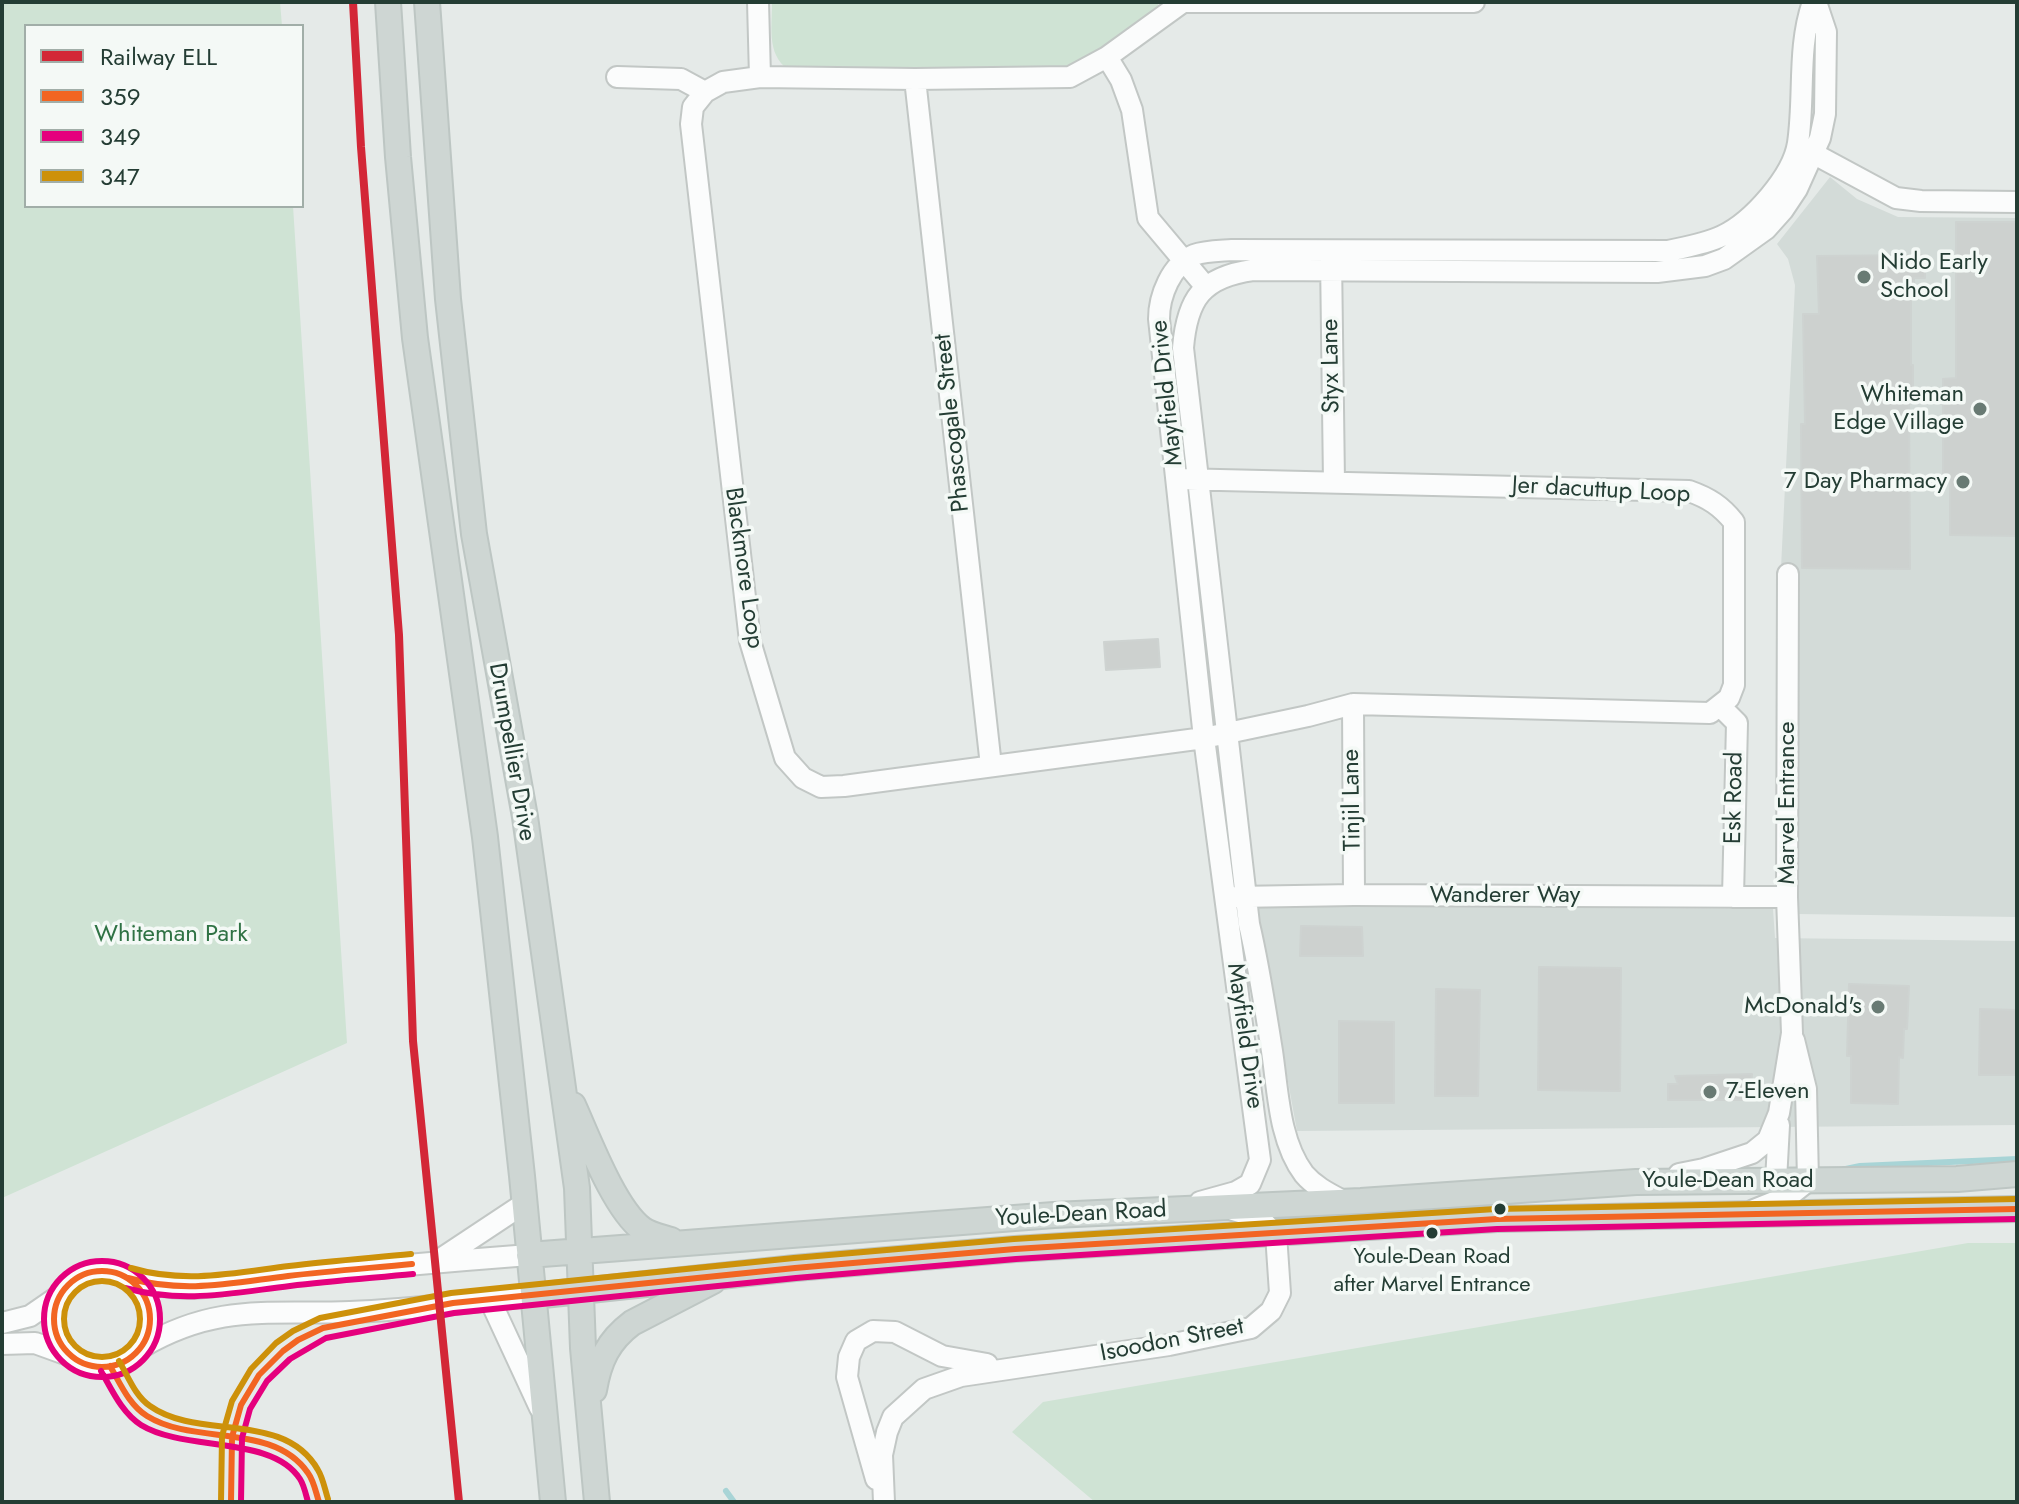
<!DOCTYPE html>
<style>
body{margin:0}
#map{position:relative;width:2019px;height:1504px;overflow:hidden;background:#e5eae8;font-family:Jost,sans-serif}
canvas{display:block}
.frame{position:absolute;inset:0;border:4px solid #243d34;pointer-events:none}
.legend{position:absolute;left:24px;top:24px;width:280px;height:184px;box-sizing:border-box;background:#f4f9f6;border:2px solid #a1aea8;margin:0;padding:10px 14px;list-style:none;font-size:24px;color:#243d34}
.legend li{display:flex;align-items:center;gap:16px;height:40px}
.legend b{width:40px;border:2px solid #a1aea8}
</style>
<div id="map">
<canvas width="2019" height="1504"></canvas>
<div class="frame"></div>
<ul class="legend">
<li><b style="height:10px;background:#d32737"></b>Railway ELL</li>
<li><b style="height:10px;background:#f26522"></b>359</li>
<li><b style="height:10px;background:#e5007d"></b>349</li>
<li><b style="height:10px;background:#cd910a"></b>347</li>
</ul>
</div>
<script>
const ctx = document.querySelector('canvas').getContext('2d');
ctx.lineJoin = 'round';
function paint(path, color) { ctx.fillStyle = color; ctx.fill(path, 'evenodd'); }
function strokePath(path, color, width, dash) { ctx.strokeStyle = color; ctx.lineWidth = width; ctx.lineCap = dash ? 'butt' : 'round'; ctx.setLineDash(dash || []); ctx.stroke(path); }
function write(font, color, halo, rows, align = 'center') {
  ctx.font = font + ' Jost,sans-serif'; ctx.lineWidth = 7; ctx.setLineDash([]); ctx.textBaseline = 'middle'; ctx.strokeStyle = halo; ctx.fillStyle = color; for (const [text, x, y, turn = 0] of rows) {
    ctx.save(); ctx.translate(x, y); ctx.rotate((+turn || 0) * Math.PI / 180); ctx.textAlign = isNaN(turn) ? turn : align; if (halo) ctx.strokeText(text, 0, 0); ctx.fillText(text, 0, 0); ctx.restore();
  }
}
paint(new Path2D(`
 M1830,177L1857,199L1898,217L2017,218V917L1797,914L1779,608L1795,285L1788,259L1777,244Z
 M1256,906L1773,909L1775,938L2017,941V1125L1297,1131Z`), '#d3dbd8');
paint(new Path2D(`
 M2,2H280L282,26H26V206H293L347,1043L2,1198Z
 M772,2H1159L1154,17L1084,67L793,73C766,57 772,31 772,2Z
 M1968,1243H2017V1502H1095L1012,1432L1043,1402Z`), '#cfe3d4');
strokePath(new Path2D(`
 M1841,1170L1860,1166L2017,1159
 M726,1491L734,1502`), '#a8d4d6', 6);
const building = new Path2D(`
 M1956,222H2017V536L1950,535V474H1943V379L1956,378Z
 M1925,255V278H1914V291H1911V365H1913V400H1909L1910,569L1802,568L1801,424H1805L1803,314H1819L1817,256Z
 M1158,639L1160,667L1106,670L1104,642Z
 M1301,926L1362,927L1363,956H1300Z
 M1539,967L1621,968L1620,1091L1538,1090Z
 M1849,984L1909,986L1907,1029H1904L1903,1058L1899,1057L1898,1104L1851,1103V1056H1847Z
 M1436,989L1480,990L1478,1096H1435Z
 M1980,1009L2017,1010L2016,1075H1979Z
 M1339,1021L1394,1022V1103H1339Z
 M1752,1074L1750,1100H1668V1084H1678L1675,1076Z`);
paint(building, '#cdd1cf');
strokePath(building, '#ced3d1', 2);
const minor = new Path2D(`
 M758,2L760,77
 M1107,57L1121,80L1132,110L1148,218L1206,287
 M617,77L681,79L705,92
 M915,79L991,766
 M1805,149L1896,198L1921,201L2017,202
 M1331,258L1334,482
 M1177,479L1689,491C1709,498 1721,506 1734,522V685L1729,698L1710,713L1353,704L1308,716L1204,738L844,786L821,787L803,778L785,758L750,641L691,124L693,107L705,92L723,82L760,77L915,79L1070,77L1107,57L1183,2H1474
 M1353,704L1354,895
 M1721,707L1737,723L1733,897
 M1236,897L1354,895L1787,897
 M1779,1125L1776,1181L1786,1193
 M1679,1174L1704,1169L1752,1153L1768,1140L1779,1113L1792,1033L1787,897L1788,574
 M1200,1202L1236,1192L1250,1184L1260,1160L1204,738L1159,319C1159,296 1171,265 1194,255C1205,251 1220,251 1232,250L1668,251C1686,247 1705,244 1722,236C1752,222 1793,176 1798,143C1805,95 1797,48 1813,2
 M1345,1202C1330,1194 1315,1187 1304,1174C1279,1141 1278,1091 1272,1051C1265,1008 1259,966 1249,924L1183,348C1187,299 1202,277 1253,270L1657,272L1705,266L1724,259L1766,229L1783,210L1797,189L1820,138L1825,114L1826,32L1816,2
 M1754,1210L1789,1196L1808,1181L1806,1089L1794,1040
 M439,1260L525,1203
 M54 1319a48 48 0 1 1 96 0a48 48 0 1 1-96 0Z
 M128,1278C190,1299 230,1281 291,1276C371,1268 450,1261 529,1255
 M490,1300L540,1408
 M2,1323L30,1316L59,1296
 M2,1344L35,1343L71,1356
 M142,1347C218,1303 268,1315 350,1312C411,1310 473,1301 534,1296
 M876,1479L847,1377L849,1357L856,1341L873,1331L895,1332L942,1356L987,1364
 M884,1502L882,1455L887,1432L893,1417L924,1389L961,1376L1169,1345L1251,1328L1271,1311L1280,1293L1276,1234L1259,1218L1233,1210`);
const major = new Path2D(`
 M388,2L398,157L415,338L485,837L522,1176L553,1502
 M427,2L448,299L474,534L525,817L577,1188L583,1348L597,1502
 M573,1105C588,1138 614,1208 642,1229C650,1235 662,1237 671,1240
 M529,1255L1054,1215L1361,1201L1636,1182L1957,1179L2017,1174
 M534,1296L795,1268L1015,1249L1497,1219L2017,1209
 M594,1390C599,1361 608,1341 632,1323L713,1281`);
strokePath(minor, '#c2c7c5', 24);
strokePath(major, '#bdc6c3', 28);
strokePath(minor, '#fbfcfc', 20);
strokePath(major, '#ced6d3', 24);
strokePath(new Path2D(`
 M54 1319a48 48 0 1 1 96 0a48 48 0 1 1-96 0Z
 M128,1278C185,1294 231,1283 288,1276C329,1271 371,1268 412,1264
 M110,1366C120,1383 129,1405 147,1416C195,1446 273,1422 308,1473C314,1481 316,1493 319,1502
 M231,1502L232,1437L241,1405L259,1375L283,1351L298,1340L323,1328L453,1303L795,1268L1015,1249L1497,1219L2017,1209`), '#f26522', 6);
strokePath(new Path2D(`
 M44 1319a58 58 0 1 1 116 0a58 58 0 1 1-116 0Z
 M125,1288C184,1304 231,1293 290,1286C331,1281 372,1278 413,1274
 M101,1371C112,1390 122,1413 141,1425C185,1452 272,1435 300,1479C304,1485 306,1495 308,1502
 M241,1502L242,1438L250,1409L267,1381L290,1359L326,1338L454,1313L796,1278L1016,1259L1497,1229L2017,1219`), '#e5007d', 6);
strokePath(new Path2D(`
 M131,1268C185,1284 234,1273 289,1266C329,1261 370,1258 411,1254
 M64 1319a38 38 0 1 1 76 0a38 38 0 1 1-76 0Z
 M119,1361C128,1376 135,1396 150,1406C199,1441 284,1410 318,1470C323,1478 325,1490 328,1499
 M221,1502L222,1436L232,1401L251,1369L276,1343L293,1331L320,1318L451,1293L794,1258L1014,1239L1496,1209L2017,1199`), '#cd910a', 6);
strokePath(new Path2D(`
 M353,2L361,147L399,635L413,1041L459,1502`), '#d32737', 8);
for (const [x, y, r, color] of [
 [1864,277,8,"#687a73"],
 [1980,409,8,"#687a73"],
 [1963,482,8,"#687a73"],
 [1878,1007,8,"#687a73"],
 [1710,1092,8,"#687a73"],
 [1500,1209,7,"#243d34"],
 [1432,1233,7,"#243d34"]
]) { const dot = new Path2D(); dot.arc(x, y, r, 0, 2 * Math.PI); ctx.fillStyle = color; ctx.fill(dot); strokePath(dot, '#f4f9f6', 3); }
write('22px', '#243d34', '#f4f9f6', [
 ["Youle-Dean Road",1432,1258],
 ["after Marvel Entrance",1432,1286]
]);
write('24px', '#243d34', '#f4f9f6', [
 ["Nido Early",1880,263,"left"],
 ["School",1880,291,"left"],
 ["Whiteman",1964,395],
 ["Edge Village",1964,423],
 ["7 Day Pharmacy",1947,482],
 ["McDonald's",1862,1007],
 ["7-Eleven",1726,1092,"left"]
], 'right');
write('24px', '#243d34', '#f4f9f6', [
 ["Styx Lane",1332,366,-91],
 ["Mayfield Drive",1168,393,-96],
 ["Phascogale Street",953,423,-96],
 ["Jer dacuttup Loop",1601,491,3],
 ["Blackmore Loop",743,568,82],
 ["Drumpellier Drive",511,752,80],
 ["Esk Road",1735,798,-89],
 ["Tinjil Lane",1353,800,-91],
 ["Marvel Entrance",1788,803,-90],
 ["Wanderer Way",1505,896],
 ["Mayfield Drive",1244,1036,82],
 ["Youle-Dean Road",1728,1181],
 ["Youle-Dean Road",1081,1215,-3],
 ["Isoodon Street",1172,1341,-11]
]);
write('24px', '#2f7244', '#f4f9f6', [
 ["Whiteman Park",171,935]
]);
</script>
